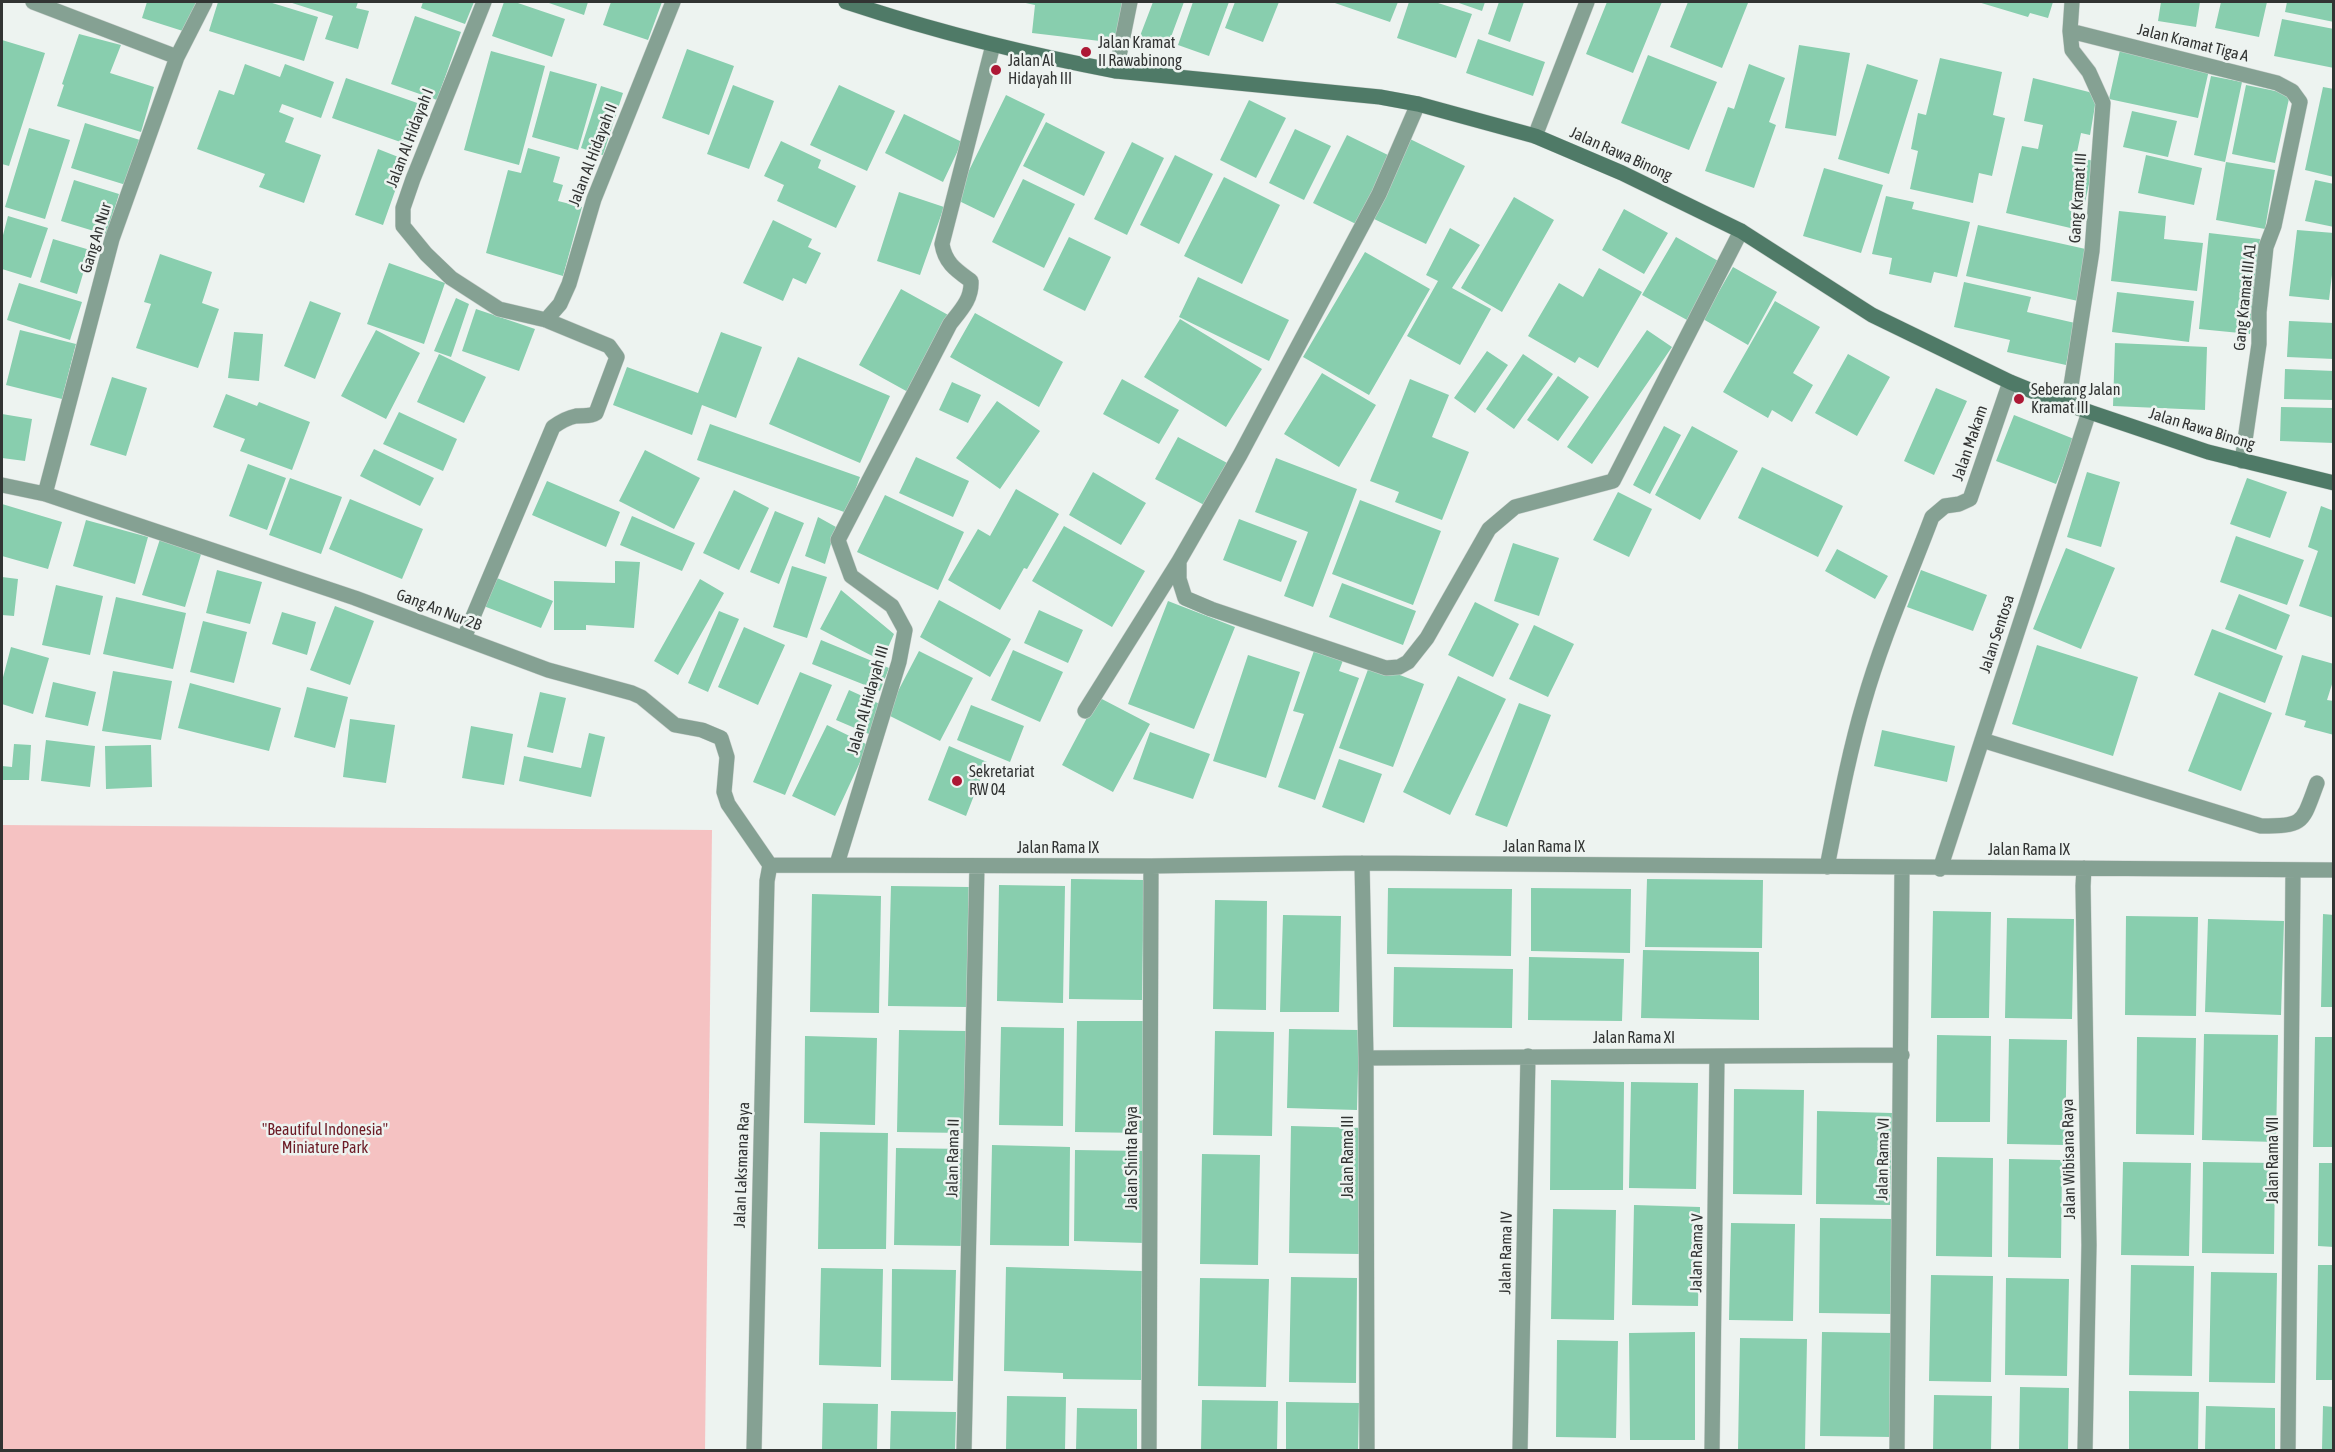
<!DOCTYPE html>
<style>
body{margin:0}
#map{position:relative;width:2335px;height:1452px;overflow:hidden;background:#edf3f0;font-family:"Asap Condensed",sans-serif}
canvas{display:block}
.frame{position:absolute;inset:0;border:3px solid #323433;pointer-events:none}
</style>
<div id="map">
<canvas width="2335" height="1452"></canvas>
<div class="frame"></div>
</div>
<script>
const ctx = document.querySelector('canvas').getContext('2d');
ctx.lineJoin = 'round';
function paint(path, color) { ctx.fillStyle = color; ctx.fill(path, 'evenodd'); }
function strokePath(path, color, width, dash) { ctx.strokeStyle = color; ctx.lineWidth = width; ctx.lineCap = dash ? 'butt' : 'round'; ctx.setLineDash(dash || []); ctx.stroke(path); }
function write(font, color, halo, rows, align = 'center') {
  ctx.font = font + ' "Asap Condensed",sans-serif'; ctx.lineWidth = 5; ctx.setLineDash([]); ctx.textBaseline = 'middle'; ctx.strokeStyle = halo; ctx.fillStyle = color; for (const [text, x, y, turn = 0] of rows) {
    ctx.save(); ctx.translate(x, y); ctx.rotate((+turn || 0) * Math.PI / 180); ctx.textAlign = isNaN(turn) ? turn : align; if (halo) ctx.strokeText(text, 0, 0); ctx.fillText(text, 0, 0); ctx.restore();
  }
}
paint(new Path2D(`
 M2,825L712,830L705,1450H2Z`), '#f5c2c2');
paint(new Path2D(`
 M147,2H196L186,32L142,18Z
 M218,2H269L318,17L304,61L209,31Z
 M289,2H358L356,8L369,11L358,49L325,39L333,16Z
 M423,2H474L465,24L421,8Z
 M504,2H515L565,19L552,57L492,36Z
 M546,2H588L584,15Z
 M611,2H662L648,40L603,25Z
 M1021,2H1123L1117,43L1032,33L1035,5Z
 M1153,2H1184L1168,45L1140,36Z
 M1193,2H1229L1209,56L1178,45Z
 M1235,2H1279L1263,42L1225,28Z
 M1332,2H1398L1390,22Z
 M1409,2H1435L1472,14L1456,58L1397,38Z
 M1456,2H1485L1482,11Z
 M1499,2H1524L1510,42L1488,34Z
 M1607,2H1662L1633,73L1586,54Z
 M1688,2L1748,3L1722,68L1670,47Z
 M1978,2H2053L2048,18L2030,13L2028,17Z
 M2161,2H2200L2196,27L2158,21Z
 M2221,2H2267L2259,37L2215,28Z
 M2287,2H2334V22L2285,12Z
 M415,16L461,32L437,100L391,84Z
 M2282,19L2334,29V68L2274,56Z
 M79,34L121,45L110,73L154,87L141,132L57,106L64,85L62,84Z
 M1478,39L1545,62L1533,96L1466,73Z
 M2,40L45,53L9,166L2,164Z
 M1799,45L1850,53L1836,136L1785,128Z
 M687,49L734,66L709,135L662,118Z
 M2120,50L2209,70L2198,118L2109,99Z
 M491,51L545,66L519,165L464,150Z
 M1648,55L1717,82L1689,150L1621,123Z
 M1940,58L2002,72L1993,115L2005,118L1992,176L1979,173L1973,203L1910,189L1918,151L1911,149L1918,113L1926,115Z
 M245,64L280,77L285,64L334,82L321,118L282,104L279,112L294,118L285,142L321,155L304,203L259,187L265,174L197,149L219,90L234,95Z
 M1749,64L1785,78L1769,122L1776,125L1754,188L1705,171L1728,107L1734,109Z
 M1867,64L1918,80L1889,174L1838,159Z
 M550,71L597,84L578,150L532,137Z
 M2211,76L2242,82L2225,162L2194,155Z
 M346,78L423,105L409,145L332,118Z
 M2033,78L2097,94L2090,135L2081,133L2076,157L2094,161L2079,230L2006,213L2022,146L2038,149L2043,125L2024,121Z
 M733,85L774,101L749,169L707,154Z
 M839,85L895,111L867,171L810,145Z
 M2246,85L2290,94L2275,163L2232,154Z
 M601,86L623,93L603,155L581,148Z
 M2323,87L2334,89V177L2305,170Z
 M1006,95L1045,114L994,218L955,199Z
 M1249,100L1286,118L1256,178L1220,160Z
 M2132,111L2177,121L2168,157L2123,147Z
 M904,114L962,142L943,182L885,153Z
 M1046,122L1105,152L1084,196L1023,166Z
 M85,123L140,140L126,185L71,168Z
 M29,128L70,140L45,219L5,207Z
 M1295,129L1331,146L1304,200L1269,183Z
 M1347,135L1390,156L1356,224L1313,203Z
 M1410,139L1465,166L1426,244L1372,218Z
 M781,141L821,160L818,168L856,186L836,228L777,201L784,185L764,176Z
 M1132,142L1164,158L1127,235L1094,219Z
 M528,148L560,157L553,182L563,185L558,201L582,207L563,276L486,253L508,170L521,173Z
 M378,149L406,160L383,225L355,215Z
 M1175,155L1213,174L1179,244L1140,225Z
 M2146,155L2202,168L2194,205L2138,193Z
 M2226,162L2275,170L2265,229L2216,220Z
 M1824,168L1883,185L1861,253L1803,236Z
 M1224,177L1280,205L1242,284L1184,256Z
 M1023,179L1075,204L1044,268L992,242Z
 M74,180L119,194L107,235L61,221Z
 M2315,180L2334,184V227L2305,221Z
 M899,192L944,207L920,275L877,261Z
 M1886,196L1914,202L1912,209L1970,222L1957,277L1934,272L1931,283L1889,274L1892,258L1872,254Z
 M1514,197L1554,220L1502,312L1461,288Z
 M1624,209L1668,233L1644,274L1602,250Z
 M2119,211L2166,216L2164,239L2203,243L2197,291L2111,281Z
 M8,216L48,228L31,278L2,269V239Z
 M773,220L812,239L808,247L821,253L806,284L793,278L783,301L743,283Z
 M1978,225L2090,250L2078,301L1966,276Z
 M1450,228L1480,245L1452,288L1491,309L1460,365L1407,336L1438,281L1426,275Z
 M2297,230L2334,233V258L2329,300L2289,296Z
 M2209,233L2260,239L2250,334L2199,329Z
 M1069,237L1111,257L1085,311L1043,290Z
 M1676,237L1720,262L1687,320L1642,295Z
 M53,239L90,250L77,294L40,282Z
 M1365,252L1430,289L1369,395L1303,357Z
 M160,254L212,272L202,303L219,309L198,368L136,348L151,304L144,302Z
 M389,263L445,283L424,344L367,324Z
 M1733,267L1777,292L1748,345L1703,319Z
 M1599,268L1642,292L1598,368L1579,357L1575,363L1528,336L1559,283L1583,297Z
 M1198,277L1289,320L1269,361L1179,317Z
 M1964,282L2031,297L2027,312L2075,323L2066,365L2007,352L2010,340L1954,327Z
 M19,283L82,302L70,340L7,320Z
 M901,289L950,316L908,392L859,365Z
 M2117,292L2194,301L2189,342L2112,332Z
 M456,298L469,304L451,357L434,351Z
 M310,301L341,313L315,379L284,366Z
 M1775,301L1820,327L1793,373L1813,385L1792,422L1772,410L1768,418L1723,392Z
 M476,309L535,329L519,371L462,351Z
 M975,313L1063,362L1039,407L950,357Z
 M1180,319L1262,369L1226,427L1144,377Z
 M2289,321L2334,323V359L2287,357Z
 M20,330L76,344L62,399L6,385Z
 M376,330L420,353L386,419L341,396Z
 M1647,330L1672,347L1592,464L1567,447Z
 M234,332L263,334L259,381L228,378Z
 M721,332L762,347L736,418L702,405L692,435L613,405L627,367L698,393Z
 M2115,343L2207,347L2205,410L2113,406Z
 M1487,351L1508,365L1475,413L1454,398Z
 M439,354L486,377L464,423L417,402Z
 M1523,354L1553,374L1514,429L1486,409Z
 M1848,354L1890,377L1857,436L1815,413Z
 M798,357L890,396L860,463L769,424Z
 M2285,369L2334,371V400L2284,399Z
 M1322,373L1376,405L1339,467L1284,434Z
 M1558,376L1589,397L1558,441L1527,420Z
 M112,377L147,388L126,456L90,445Z
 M1122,379L1179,410L1159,444L1103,414Z
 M1410,379L1449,395L1432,437L1469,452L1442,520L1395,502L1399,492L1370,481Z
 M952,382L981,395L968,423L939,410Z
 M1936,388L1967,401L1934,475L1904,461Z
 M226,394L257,406L259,402L310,422L292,470L240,451L245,439L213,427Z
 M997,401L1040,431L1000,489L956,458Z
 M2281,407L2334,408V443L2280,441Z
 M399,412L457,439L443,471L383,444Z
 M2,414L32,419L25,461L2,458Z
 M2014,415L2074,439L2056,484L1996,461Z
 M710,424L860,477L847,513L697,460Z
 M1664,426L1681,435L1650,494L1633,485Z
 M1692,426L1738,451L1700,520L1655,495Z
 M1178,437L1231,465L1208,507L1155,479Z
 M374,449L434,478L420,506L360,476Z
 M645,450L700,478L674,529L619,501Z
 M916,457L969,481L953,517L899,493Z
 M1276,458L1357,489L1313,607L1284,596L1308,532L1255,512Z
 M248,464L286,478L267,530L229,516Z
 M1762,467L1843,506L1818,557L1738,518Z
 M1093,472L1146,503L1121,545L1069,515Z
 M2087,472L2120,482L2101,547L2067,537Z
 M290,478L342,497L321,554L269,535Z
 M2247,478L2287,492L2270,538L2230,524Z
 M547,481L620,512L606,547L532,515Z
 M1016,489L1059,514L1027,569L1024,568L1000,610L948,580L978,529L990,536Z
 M734,490L769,508L739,570L703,553Z
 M1618,492L1652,509L1629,557L1593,540Z
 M885,495L964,532L938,590L857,552Z
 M350,499L423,529L402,579L329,549Z
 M1360,500L1441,531L1413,605L1332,574Z
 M2,504L62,522L48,569L2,556Z
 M2321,506L2334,511V618L2299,606L2318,551L2308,547Z
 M775,511L804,523L779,584L750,572Z
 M632,516L695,543L682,571L620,545Z
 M818,517L836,527L825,564L805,556Z
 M1239,519L1297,541L1281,582L1223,560Z
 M86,520L148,537L135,584L73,566Z
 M1064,526L1145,571L1112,627L1032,581Z
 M2236,536L2304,560L2287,605L2220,582Z
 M160,539L202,551L185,607L142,595Z
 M1513,543L1559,558L1539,616L1494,601Z
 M2066,548L2115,568L2081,649L2033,629Z
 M1837,549L1888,576L1875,599L1825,571Z
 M615,561L640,562L634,628L586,625V630H554V581L615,583Z
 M792,566L827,577L807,638L773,627Z
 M217,570L262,582L250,624L206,613Z
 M1921,570L1987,595L1973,631L1907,607Z
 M492,576L553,601L541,628L481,605Z
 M2,577L18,579L14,616L2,615Z
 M700,579L724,593L678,675L654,661Z
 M1342,583L1416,611L1403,645L1329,617Z
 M56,585L103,596L90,655L42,645Z
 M841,590L894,634L882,661L820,629Z
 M2239,594L2290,615L2276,650L2225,629Z
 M116,597L186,613L173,669L103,654Z
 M939,600L1011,639L990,677L920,637Z
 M1168,601L1235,627L1194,729L1128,704Z
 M1475,602L1519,624L1493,677L1448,655Z
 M335,606L374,621L350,685L310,670Z
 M1039,610L1083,630L1068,663L1024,643Z
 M719,611L739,619L708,692L688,683Z
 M282,612L316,622L307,655L272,644Z
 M203,621L247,632L234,683L190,672Z
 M1534,625L1574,644L1548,697L1509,679Z
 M744,627L785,645L758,705L718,687Z
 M2212,629L2283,656L2265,703L2194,675Z
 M821,640L889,668L880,691L812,664Z
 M1316,645L1345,655L1339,671L1359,678L1315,800L1278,787L1304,714L1293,711Z
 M2037,645L2138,677L2113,756L2012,724Z
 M11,647L49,658L33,714L2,704V681Z
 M1013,650L1063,672L1040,722L991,700Z
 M919,651L973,678L940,741L886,714Z
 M1248,655L1300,672L1266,778L1213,761Z
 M2302,655L2334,664V678L2327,700L2334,701V735L2304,727L2306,721L2285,715Z
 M1370,664L1424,684L1393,767L1339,748Z
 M113,671L172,681L161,740L102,731Z
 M800,672L832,685L785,795L753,782Z
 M1458,676L1506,699L1450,815L1403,792Z
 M53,682L96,692L88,726L45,717Z
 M190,683L281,708L269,751L178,728Z
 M307,687L348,697L335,748L294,737Z
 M849,690L882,705L869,734L836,720Z
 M540,692L566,698L553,753L527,747Z
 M2219,692L2272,713L2241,791L2188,771Z
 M1098,697L1150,724L1113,792L1062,765Z
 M1519,703L1551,715L1507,827L1475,815Z
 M971,705L1024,726L1010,762L957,740Z
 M350,719L395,725L386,783L343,777Z
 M827,725L868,745L835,816L792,796Z
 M471,726L513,734L504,785L462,778Z
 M1882,730L1955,746L1947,782L1874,766Z
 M1150,732L1210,754L1193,799L1133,779Z
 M589,733L605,737L591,797L519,781L524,756L581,768Z
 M46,740L95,746L90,787L41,781Z
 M14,744L31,745L29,780H2V766L12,767Z
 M151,745L152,787L106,789L105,746Z
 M949,746L987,762L966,816L928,800Z
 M1339,759L1382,774L1364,823L1322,807Z
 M1071,879L1144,880L1142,1000L1069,999Z
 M1647,879L1763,880L1762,948L1645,947Z
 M999,885L1065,886L1063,1003L997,1001Z
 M891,886L969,887L967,1007L888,1006Z
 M1388,888L1512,889L1511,956L1387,954Z
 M1531,888L1631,889L1630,953L1531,951Z
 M812,894L881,896L879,1013L810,1012Z
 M1215,900L1267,901L1266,1010L1213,1009Z
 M1933,911L1991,912L1989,1018H1931Z
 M2323,914L2334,915V1007H2321Z
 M1283,915L1341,916L1339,1012H1280Z
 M2126,916L2198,917L2196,1016L2125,1015Z
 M2007,918L2074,919L2072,1019L2005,1018Z
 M2208,919L2284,921L2281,1015L2205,1012Z
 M1643,950L1759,952V1020L1641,1018Z
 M1529,957L1624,959L1622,1021L1528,1020Z
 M1394,967L1513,969L1512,1028L1393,1027Z
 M1077,1021H1147L1145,1133L1075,1132Z
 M1001,1027L1064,1028L1063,1126L999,1125Z
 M1289,1029L1359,1030L1357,1110L1287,1108Z
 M899,1030L966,1031L964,1133L897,1132Z
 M1215,1031L1274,1032L1272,1136L1213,1135Z
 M2204,1034L2278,1035L2276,1142L2202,1140Z
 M1937,1035L1991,1036L1990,1122H1936Z
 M805,1036L877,1038L875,1125L804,1123Z
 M2137,1037L2196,1038L2194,1135L2136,1134Z
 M2315,1037H2334V1147H2313Z
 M2009,1039L2067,1040L2065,1145L2007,1144Z
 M1551,1080L1624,1082L1623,1190H1550Z
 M1631,1082L1698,1083L1696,1189L1629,1188Z
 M1734,1089L1804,1090L1802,1195L1733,1194Z
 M1817,1111L1892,1113L1890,1205L1816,1204Z
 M1291,1126L1365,1128L1362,1254L1289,1253Z
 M820,1132L888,1133L886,1249H818Z
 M992,1145L1070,1147L1069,1246L990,1245Z
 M896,1148L967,1149L965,1246L894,1245Z
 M1075,1150L1146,1151L1145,1243L1074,1241Z
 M1202,1154L1260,1155L1258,1265L1200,1264Z
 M1937,1157L1993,1158L1992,1257L1936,1256Z
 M2009,1159L2062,1160L2061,1258L2008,1257Z
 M2123,1162L2191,1163L2189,1256L2121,1255Z
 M2203,1162L2275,1163L2274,1254L2202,1253Z
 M2319,1163H2334V1247L2318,1246Z
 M1634,1205L1700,1207L1698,1306L1632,1305Z
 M1553,1209L1616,1210L1614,1320L1551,1319Z
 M1820,1218L1895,1219L1893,1314L1819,1313Z
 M1731,1223L1795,1224L1793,1321L1729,1320Z
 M2131,1265L2194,1266L2192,1376L2129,1375Z
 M2318,1265H2334V1380H2316Z
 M1006,1267L1142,1271L1141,1380L1063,1379V1373L1004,1371Z
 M821,1268L883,1269L881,1367L819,1365Z
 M892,1269L956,1270L953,1381L891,1380Z
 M2211,1272L2277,1273L2275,1383L2209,1382Z
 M1931,1275L1993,1276L1991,1382L1929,1381Z
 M1291,1277L1357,1278L1356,1383L1289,1382Z
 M1200,1278L1269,1279L1266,1387L1198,1386Z
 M2006,1278L2069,1279L2067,1376L2005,1375Z
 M1695,1332V1440H1630L1629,1333Z
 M1822,1332L1894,1333L1892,1437L1820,1436Z
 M1740,1338L1807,1339L1805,1450H1738Z
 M1557,1340L1618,1341L1616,1438L1556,1437Z
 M2020,1387L2069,1388L2068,1450H2019Z
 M2129,1391L2199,1392L2198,1450H2129Z
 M1934,1395L1992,1396L1991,1450H1933Z
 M1007,1396L1066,1397L1065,1450H1006Z
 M1202,1400L1278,1401L1277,1450H1201Z
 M1286,1402L1359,1403L1358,1450H1286Z
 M823,1403L878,1404L877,1450H822Z
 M2206,1406L2275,1408V1450H2205Z
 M2323,1406L2334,1407V1450H2322Z
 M1077,1408L1137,1409V1450H1076Z
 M891,1411L956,1412L955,1450H890Z`), '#88ceae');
const minor = new Path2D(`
 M33,2L177,57
 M2070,31L2277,83L2292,91L2300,102L2274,226L2266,247L2259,312V344L2242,461
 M1116,71L1130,2
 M1418,104L1379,194L1240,455L1179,561V579L1185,598L1211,609L1386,668L1399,667L1408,662L1427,638L1489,529L1515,507L1613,481L1741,231
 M1535,136L1587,2
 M546,320L560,304L569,284L594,199L673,2
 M2068,405L2092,251L2103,103L2089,72L2072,50L2070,31L2072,2
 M2,485L45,494L355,598L548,670L632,693L641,697L675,725L702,730L721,738L727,757L724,792L728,804L770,865
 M45,494L112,239L177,57L205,2
 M464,638L553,427C560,422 566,418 576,416C584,415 590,417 596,413L617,357L609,346L546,320L499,309L451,278L426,254L403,226V208L413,179L484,2
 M1085,711L1179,561
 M1982,740L2261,826C2305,826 2302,823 2317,783
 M1362,863L1366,1058L1367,1450
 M837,864L899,662L905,630L892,606L851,576L838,540L950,324C961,310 972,299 971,281C956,270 945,263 942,244L993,45
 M1827,867C1838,812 1848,756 1864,702C1882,639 1909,578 1932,517L1945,506L1959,504L1970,499L2010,382
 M2084,868L2083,886L2089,1245L2085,1450
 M1940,869L2089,412
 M1366,1058L1902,1055
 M754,1450L767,881L770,865L1151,866L1362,863L2334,870
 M964,1450L977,866
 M1149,1450L1151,866
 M1520,1450L1528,1056
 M1712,1450L1717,1057
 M1897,1450L1902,868
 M2288,1450L2293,870`);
const secondary = new Path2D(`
 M846,2C934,31 1024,54 1116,71L1380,97L1418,104L1535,136L1622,173L1741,231L1872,315L2010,382L2054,400L2208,452L2334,483`);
strokePath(minor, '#cbd1ce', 16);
strokePath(secondary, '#cbd1ce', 16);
strokePath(minor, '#85a193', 15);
strokePath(secondary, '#4f7a67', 15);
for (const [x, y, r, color] of [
 [1086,52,6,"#ad1835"],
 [996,70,6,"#ad1835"],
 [2019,399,6,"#ad1835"],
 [957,781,6,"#ad1835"]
]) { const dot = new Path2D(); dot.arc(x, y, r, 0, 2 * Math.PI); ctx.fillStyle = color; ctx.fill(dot); strokePath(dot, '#edf3f0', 2); }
write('16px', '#323433', '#edf3f0', [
 ["Jalan Kramat",1098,43],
 ["II Rawabinong",1098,61],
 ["Jalan Al",1008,61],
 ["Hidayah III",1008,79],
 ["Seberang Jalan",2031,390],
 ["Kramat III",2031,408],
 ["Sekretariat",969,772],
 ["RW 04",969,790]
], 'left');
write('16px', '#323433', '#edf3f0', [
 ["Jalan Kramat Tiga A",2193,43,14],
 ["Jalan Al Hidayah I",410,138,-69],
 ["Jalan Rawa Binong",1621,154,24],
 ["Jalan Al Hidayah II",593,155,-69],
 ["Gang Kramat III",2078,198,-86],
 ["Gang An Nur",96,238,-73],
 ["Gang Kramat III A1",2245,297,-84],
 ["Jalan Rawa Binong",2202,429,17],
 ["Jalan Makam",1970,443,-71],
 ["Gang An Nur 2B",439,610,21],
 ["Jalan Sentosa",1997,634,-72],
 ["Jalan Al Hidayah III",868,700,-74],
 ["Jalan Rama IX",1544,847],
 ["Jalan Rama IX",1058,848],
 ["Jalan Rama IX",2029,850],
 ["Jalan Rama XI",1634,1038],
 ["Jalan Rama III",1348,1157,-90],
 ["Jalan Rama II",953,1158,-89],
 ["Jalan Shinta Raya",1132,1158,-90],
 ["Jalan Rama VI",1883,1159,-89],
 ["Jalan Wibisana Raya",2069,1159,-91],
 ["Jalan Rama VII",2273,1160,-90],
 ["Jalan Laksmana Raya",742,1165,-88],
 ["Jalan Rama IV",1506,1253,-89],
 ["Jalan Rama V",1697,1253,-89]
]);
write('16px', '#6c1b25', '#edf3f0', [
 ["\"Beautiful Indonesia\"",325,1130],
 ["Miniature Park",325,1148]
]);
</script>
